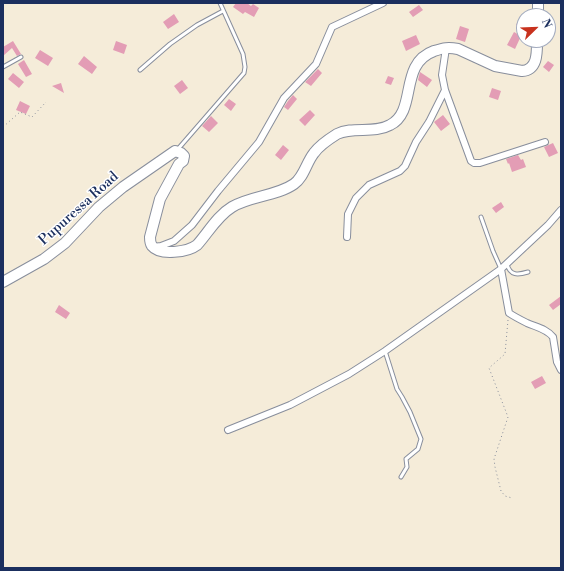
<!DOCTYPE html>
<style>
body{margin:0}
#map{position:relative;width:564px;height:571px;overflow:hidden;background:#f5ecd9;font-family:"Libre Bodoni",serif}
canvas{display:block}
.frame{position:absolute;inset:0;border:4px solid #1b2f5e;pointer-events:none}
.north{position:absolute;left:516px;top:8px;width:40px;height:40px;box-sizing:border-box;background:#fff;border:1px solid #a4acbf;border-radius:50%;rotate:67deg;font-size:11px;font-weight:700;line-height:16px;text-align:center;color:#1b2f5e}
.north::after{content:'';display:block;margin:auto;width:14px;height:18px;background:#c8321e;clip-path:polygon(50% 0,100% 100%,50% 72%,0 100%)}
</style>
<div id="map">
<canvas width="564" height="571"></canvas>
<div class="frame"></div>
<div class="north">N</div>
</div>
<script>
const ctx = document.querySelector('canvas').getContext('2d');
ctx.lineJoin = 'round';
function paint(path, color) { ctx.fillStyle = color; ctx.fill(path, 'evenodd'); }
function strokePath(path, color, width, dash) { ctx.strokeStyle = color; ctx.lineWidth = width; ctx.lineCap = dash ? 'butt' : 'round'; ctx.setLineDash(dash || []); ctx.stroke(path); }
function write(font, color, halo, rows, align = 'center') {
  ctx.font = font + ' "Libre Bodoni",serif'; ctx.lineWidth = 3; ctx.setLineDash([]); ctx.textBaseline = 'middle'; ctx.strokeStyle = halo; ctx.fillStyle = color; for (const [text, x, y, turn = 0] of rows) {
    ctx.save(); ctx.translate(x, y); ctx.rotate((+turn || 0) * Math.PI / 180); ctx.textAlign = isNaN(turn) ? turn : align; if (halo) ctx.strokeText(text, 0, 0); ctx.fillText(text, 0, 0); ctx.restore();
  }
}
paint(new Path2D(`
 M236,3H247L251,6L253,4L259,8L254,17L245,12L243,14L233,7Z
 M419,5L423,10L413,17L409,12Z
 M174,14L179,22L168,29L163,22Z
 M524,22V28L518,30L516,24Z
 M460,26L469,29L465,42L456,39Z
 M514,32L521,36L515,49L507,45Z
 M416,35L420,44L406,51L402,41Z
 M13,41L21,54L17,56L12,48L3,56V47Z
 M116,41L127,45L124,54L113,50Z
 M40,50L53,58L48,66L35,58Z
 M84,56L97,67L92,74L78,64Z
 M24,60L32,74L26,77L18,64Z
 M548,61L554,65L549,72L543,67Z
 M318,69L322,73L311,86L305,82Z
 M420,72L432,80L427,87L418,80Z
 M13,73L24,82L19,88L8,79Z
 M388,76L394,78L391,85L385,83Z
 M182,80L188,88L180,94L174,86Z
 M61,83L64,93L52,86Z
 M492,88L501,91L498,100L489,97Z
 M293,95L297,99L288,110L284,107L288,101Z
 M229,99L236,104L231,111L224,105Z
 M20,101L30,106L26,114L16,110Z
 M310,110L315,115L305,126L299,120Z
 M443,115L450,124L441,131L434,122Z
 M211,116L218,123L209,132L202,126Z
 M553,143L558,153L549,157L544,147Z
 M283,145L289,150L281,160L275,155Z
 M518,155L521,160L523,159L526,167L512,172L509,163L508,164L506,159Z
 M501,202L504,207L496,213L492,208Z
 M561,296V304L553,310L549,305Z
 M59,305L70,313L66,319L55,312Z
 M542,376L546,383L535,389L531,382Z`), '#e39db5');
const service = new Path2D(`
 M3,67L21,57
 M140,70L170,44L197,25L223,11
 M178,149L244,73L245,67L243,54L220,3
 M481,217L493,251L501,269
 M507,264C510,276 518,275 528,272
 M385,351L397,389L402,397L410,412L421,439L418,449L406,459L407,467L401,477`);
const minor = new Path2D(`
 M446,48L442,75L445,90L471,161L474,163H480L545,142
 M561,210L548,225L501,269L509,313C515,317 521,320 527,323C536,327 547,329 553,337L557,362L561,370
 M347,237L348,214L356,198L369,185L400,171L405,166L416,142L429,122L445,90
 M153,247L161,246L174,241L192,225L218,191L259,142L284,98L316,64L332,27L383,3
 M228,430L290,405L349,374L385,351L501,269`);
const primary = new Path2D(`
 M538,16V3
 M3,282L44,259L65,243L99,207L123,187L175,151L181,153L184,156L183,161L179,164L160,199L150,237C150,240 150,243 152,246C160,256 188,252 197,245C208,233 217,216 232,207C250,196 277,196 294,184C304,177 306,163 314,153C319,146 329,139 337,134C353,126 374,134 390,125C418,111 398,64 434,51C444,48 448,47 458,49L495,66L522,71C538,70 537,52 537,40`);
strokePath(service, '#888e9c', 5);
strokePath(minor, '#888e9c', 8);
strokePath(primary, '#888e9c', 12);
strokePath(new Path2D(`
 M3,127L20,112L32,117L46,102
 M508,320L505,354L489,368L508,417L494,459L495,467L501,491L505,496L512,498`), '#888e9c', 1, [1, 3]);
strokePath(service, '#fff', 3);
strokePath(minor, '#fff', 6);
strokePath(primary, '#fff', 10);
write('14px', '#1b2f5e', '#fff', [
 ["Pupuressa Road",79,209,-42]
]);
</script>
